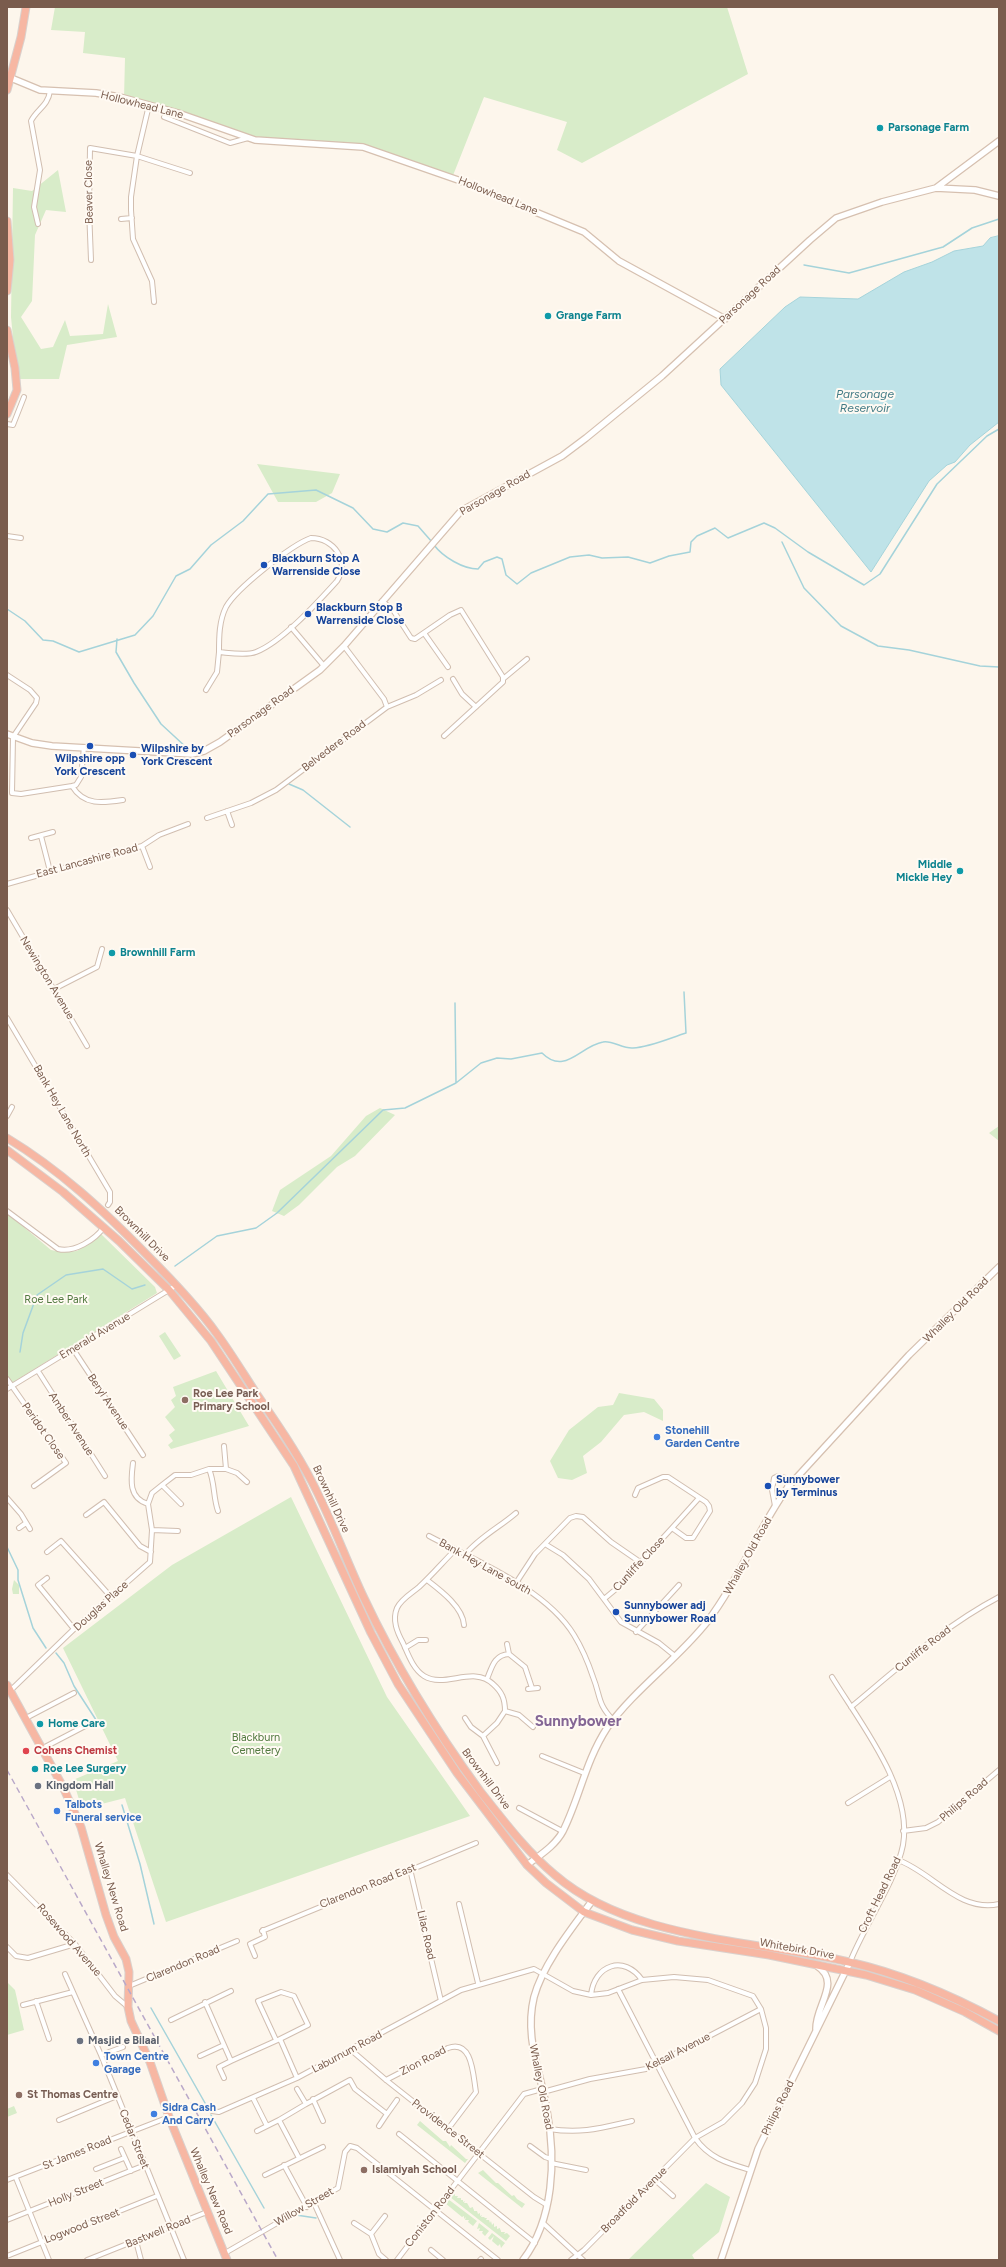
<!DOCTYPE html>
<style>
body{margin:0}
#map{position:relative;width:1006px;height:2267px;overflow:hidden;background:#fdf6ec;font-family:Figtree,sans-serif}
canvas{display:block}
.frame{position:absolute;inset:0;border:8px solid #7a5c4d;pointer-events:none}
</style>
<div id="map">
<canvas width="1006" height="2267"></canvas>
<div class="frame"></div>
</div>
<script>
const ctx = document.querySelector('canvas').getContext('2d');
ctx.lineJoin = 'round';
function paint(path, color) { ctx.fillStyle = color; ctx.fill(path, 'evenodd'); }
function strokePath(path, color, width, dash) { ctx.strokeStyle = color; ctx.lineWidth = width; ctx.lineCap = dash ? 'butt' : 'round'; ctx.setLineDash(dash || []); ctx.stroke(path); }
function write(font, color, halo, rows, align = 'center') {
  ctx.font = font + ' Figtree,sans-serif'; ctx.lineWidth = 4; ctx.setLineDash([]); ctx.textBaseline = 'middle'; ctx.strokeStyle = halo; ctx.fillStyle = color; for (const [text, x, y, turn = 0] of rows) {
    ctx.save(); ctx.translate(x, y); ctx.rotate((+turn || 0) * Math.PI / 180); ctx.textAlign = isNaN(turn) ? turn : align; if (halo) ctx.strokeText(text, 0, 0); ctx.fillText(text, 0, 0); ctx.restore();
  }
}
paint(new Path2D(`
 M55,7H727L748,74L582,163L557,150L567,122L484,97L452,178L363,147L269,142L124,98L125,58L83,53L85,32L51,30Z
 M58,170L66,212L46,210L35,235L32,301L21,317L41,349L53,347L65,320L70,336L103,334L108,304L117,337L67,345L59,379H17L11,317L13,188L32,191Z
 M257,464L340,474L332,493L316,502H278Z
 M380,1108L395,1115L355,1156L337,1167L299,1205L284,1216L272,1211L280,1190L331,1156L366,1116Z
 M999,1126V1141L989,1133Z
 M7,1213L51,1250L61,1252L77,1251L101,1234L155,1287L157,1293L12,1383L7,1374Z
 M165,1332L181,1356L174,1360L159,1336Z
 M216,1371L249,1426L171,1449L168,1445L173,1441L169,1435L175,1430L165,1417L175,1407L171,1400L176,1396L173,1387Z
 M619,1393L654,1399L663,1410V1421L644,1412L624,1415L601,1442L583,1456L587,1473L572,1480L558,1478L550,1461L569,1430L598,1407L613,1405Z
 M291,1497L387,1697L470,1816L166,1922L125,1798L82,1809L73,1780L118,1761L63,1648L172,1565Z
 M14,1580L19,1585V1594H13L12,1589Z
 M7,1982L15,1990L24,2030L7,2035Z
 M14,2106L17,2113L7,2117V2109Z
 M420,2121L443,2141H446L450,2147L451,2145L466,2159H468L465,2163L417,2125Z
 M483,2170L496,2183H498L512,2196L514,2195L517,2199L525,2204L522,2208L478,2173Z
 M706,2183L730,2197L719,2232L692,2255L695,2260H628Z
 M455,2193V2196H458L457,2198H461V2200H463V2202L465,2201L464,2203H467L470,2208L473,2207V2210L474,2208V2211H477L478,2214L480,2213V2216L482,2215L481,2217H485L484,2218H487L486,2220H489L490,2223L491,2221L492,2225L494,2223V2227L497,2226V2229L500,2228V2231L501,2229V2232H505L504,2234L507,2233L510,2236L506,2241L450,2197Z
 M448,2199L477,2221L473,2226L468,2222L469,2220H465L466,2217L464,2219V2216L462,2217L445,2203Z
 M479,2223L489,2231L485,2236L482,2233L483,2231H479L480,2228L477,2229Z
 M492,2233L505,2243L501,2248L500,2244L498,2246L492,2241L494,2236L490,2240L488,2238Z`), '#d8ecc9');
const water = new Path2D(`
 M999,236V422L970,445L955,462L947,465L929,481L871,572L721,385L720,369L785,307L800,297L858,299L904,272L932,262L954,251L983,246L990,238Z`);
paint(water, '#bfe3e8');
strokePath(water, '#a5d3da', 1);
strokePath(new Path2D(`
 M804,265L849,273L943,247L972,228L999,219
 M782,542L804,588L841,626L878,646L909,650L980,666L999,667
 M434,545C443,557 463,569 478,569L484,562L497,557L502,559L506,575L517,584L531,573L570,557L589,555L602,558L628,557L650,563L669,556L690,552L691,542L697,536L715,528L728,538L764,523L775,528L808,552L864,585L880,574L937,484L987,436L999,429
 M7,609L25,621L43,640L53,641L79,652L135,635L153,616L176,576L190,569L211,545L243,521L268,494L316,490L353,508L373,529L387,532L403,523L418,526L432,542
 M117,639L116,652L134,683L161,724L187,748
 M289,784L303,790L350,827
 M455,1003L456,1083
 M175,1266L217,1236L256,1228L277,1213L383,1110L405,1108L456,1083L481,1063L497,1058L511,1059L542,1053C565,1076 580,1046 603,1042C612,1040 623,1049 633,1048C650,1047 670,1038 686,1033L684,992
 M20,1352L23,1333L37,1295L66,1275L103,1269L132,1289L145,1285
 M7,1547L18,1570V1580L33,1628L46,1648
 M56,1653L64,1663L74,1686L98,1723
 M122,1805L140,1864L154,1924
 M151,2008L209,2110
 M211,2115L264,2208
 M296,2215L316,2218`), '#a5d3da', 1.5);
const street = new Path2D(`
 M149,105L137,156L131,197V210L133,239L152,281L154,302
 M164,117L230,143L248,138
 M121,219L132,218
 M38,224L34,207L40,170L31,121C37,109 48,106 50,91
 M91,260L89,209L90,148L137,156L190,173
 M7,424L13,425L24,397
 M7,536L21,538
 M311,538C334,538 350,561 337,581C318,602 282,642 256,652C246,656 230,653 219,652C219,637 219,621 226,607C236,589 291,545 311,538Z
 M382,601L393,610L411,638L415,639L450,615L461,610L503,677V682L444,736
 M291,627L324,666
 M424,633L448,667
 M344,646L384,699L387,707
 M7,675L30,690L37,698L36,703L13,737L12,793L21,794L72,786
 M453,679L462,694L476,707
 M503,679L527,659
 M206,690L217,672L219,652
 M84,747L81,777L76,785L72,786C84,806 103,803 123,800
 M227,811L232,825
 M207,818L251,803L276,790L387,707L416,695L441,680
 M41,836L50,871
 M31,838L53,832
 M142,846L150,867
 M7,884L142,846L159,835L188,824
 M7,910L87,1046
 M54,989L97,967L102,949
 M7,1018L110,1192V1202L108,1205
 M7,1116L12,1107
 M7,1211L58,1249C74,1253 95,1240 104,1227
 M73,1349L143,1455
 M38,1371L105,1476
 M7,1379L66,1463L34,1486
 M7,1389L177,1285
 M224,1446L226,1469
 M133,1463C131,1479 128,1498 148,1504
 M209,1469C215,1483 213,1497 218,1511
 M162,1485L181,1504
 M7,1498L21,1514L30,1529
 M775,1506L772,1490L774,1478L778,1476L785,1478L788,1487
 M86,1515L104,1502L140,1546L151,1552
 M19,1528L26,1523
 M672,1528L699,1498
 M152,1530L178,1531
 M429,1536C476,1561 546,1589 574,1635C582,1648 588,1662 593,1677C601,1697 597,1703 613,1720
 M545,1544L563,1555L589,1579L621,1622L659,1643L675,1656
 M455,1550C443,1562 432,1575 419,1587C412,1593 401,1599 397,1608C392,1620 397,1632 403,1643C408,1654 413,1669 424,1676C445,1689 473,1665 493,1684C502,1692 505,1699 505,1711
 M47,1552L61,1541L111,1597
 M465,1555C478,1538 500,1527 516,1513
 M47,1578L38,1585L74,1629
 M427,1580C440,1590 463,1607 464,1625
 M516,1583L535,1554L570,1518L576,1516L583,1517L611,1542L640,1562
 M604,1599L616,1589L672,1528L686,1538H693L710,1511L709,1506L706,1502L668,1477H663L638,1488L635,1495
 M636,1632L679,1585
 M507,1644L509,1654
 M405,1648L418,1640H426
 M832,1677C860,1723 913,1788 903,1845C896,1881 864,1926 850,1962
 M487,1679C492,1667 494,1655 509,1654L525,1667L532,1688
 M528,1689L538,1688
 M10,1691L74,1629L150,1562L152,1530L148,1504L152,1493L162,1485L175,1475H191L209,1469H226L237,1473L247,1482
 M851,1707C898,1668 944,1626 999,1597
 M26,1718L74,1693
 M465,1718L471,1727L483,1736L497,1763
 M483,1736L497,1723L505,1711L519,1715L533,1727
 M43,1748L89,1724
 M542,1756L584,1773
 M848,1803L890,1777
 M519,1808L562,1831
 M903,1831L926,1828L938,1822L999,1770
 M898,1860C932,1872 959,1913 999,1904
 M410,1869L441,2001
 M7,1875L75,1944L115,1996L128,2007
 M459,1904L478,1983
 M262,1931L476,1843
 M7,1947L16,1956L28,1958L75,1944
 M255,1956L250,1944L265,1937L263,1930
 M65,1974L101,2055L184,2260
 M129,1986L237,1941
 M618,1989L695,2138C709,2158 727,2163 750,2170
 M591,1995C594,1965 624,1954 642,1980
 M36,2001L49,2039
 M205,2002L231,2061L280,2039L297,2078
 M23,2005L73,1992
 M171,2020L231,1991
 M276,2040L258,2001L281,1992L294,1996L308,2025L280,2039
 M351,2050L386,2080L534,2197L547,2205
 M101,2055L123,2047
 M200,2056L224,2045
 M224,2078L219,2067L231,2061
 M386,2080L448,2048C473,2039 473,2076 476,2092L448,2129
 M543,2092L590,2079L646,2069L761,2009
 M253,2098L267,2126L279,2120L299,2158
 M313,2099L323,2121
 M306,2104L350,2080L355,2089L387,2114L379,2126
 M212,2111L219,2112L297,2078L461,1990L534,1969L573,1991L591,1995L608,1993L642,1980L674,1977L708,1980L753,1996L761,2009L766,2028V2049L755,2083L742,2103L723,2122L695,2138L584,2250L571,2260
 M387,2114L397,2100
 M59,2120L117,2096
 M279,2120L306,2104L297,2089
 M549,2129C582,2134 601,2128 632,2121
 M257,2131L267,2126
 M399,2134L535,2243
 M530,2146L545,2157L551,2159
 M121,2149L131,2171
 M551,2163L586,2170
 M284,2165L307,2207
 M96,2169L124,2158
 M265,2175L323,2147
 M16,2178L49,2260
 M654,2179L673,2196
 M7,2180L169,2117
 M314,2203L340,2260
 M7,2220L145,2165
 M354,2223L371,2234L379,2254L386,2260
 M543,2223L583,2260
 M371,2234L385,2216
 M136,2241L141,2260
 M431,2250L443,2260
 M225,2253L338,2188L345,2152L350,2146L357,2148L498,2260
 M7,2256L157,2196
 M87,2260L207,2212
 M397,2260L524,2094L542,2089
 M480,2260L481,2259`);
const secondary = new Path2D(`
 M11,78L40,90L96,93L120,97L178,113L255,140L363,147L458,180L584,232L619,261L725,319
 M936,188L999,141
 M7,734L32,743L52,746L192,754L204,751L220,742L320,670L344,646L461,511L562,456L586,438L662,376L810,240L836,218L882,202L936,188L975,190L999,196
 M527,1865C540,1855 555,1846 563,1831C580,1797 585,1762 607,1728C635,1689 677,1660 707,1622C739,1580 757,1530 788,1487L909,1355L999,1267
 M816,2029C815,2006 842,1982 817,1966
 M523,2260C554,2219 556,2160 547,2111C541,2072 524,2038 534,1997C543,1964 572,1928 592,1901
 M721,2260L758,2149L850,1962`);
const highway = new Path2D(`
 M7,90L21,37L26,7
 M7,221L10,260L7,291
 M7,330L15,368L17,390L7,414
 M7,1138C60,1170 104,1211 147,1255C172,1280 197,1306 217,1334C231,1353 243,1373 256,1393C276,1422 296,1451 312,1482C332,1520 346,1560 364,1598C397,1668 434,1728 480,1791C503,1820 526,1851 555,1875C630,1940 755,1940 849,1962C902,1974 951,1995 999,2021
 M7,1150L63,1192L119,1241L169,1290L211,1341L294,1466L371,1633L398,1684L457,1773L527,1865L546,1883L584,1912L632,1930L678,1941L769,1955L866,1975L915,1990L965,2012L999,2031
 M7,1685L63,1787L81,1827L106,1915L114,1937L126,1959L129,1972L128,2007L131,2021L150,2062L169,2117L227,2260`);
strokePath(street, '#d1beb0', 6);
strokePath(secondary, '#d6c0b0', 8);
strokePath(highway, '#dad1cd', 9);
strokePath(street, '#fff', 4);
strokePath(secondary, '#fff', 5.5);
strokePath(highway, '#f7b7a3', 7);
strokePath(new Path2D(`
 M7,1770L278,2260`), '#b9a8c9', 1.5, [6, 4]);
for (const [x, y, r, color] of [
 [880,128,4,"#0f9aa8"],
 [548,316,4,"#0f9aa8"],
 [264,565,4,"#1a4fb4"],
 [308,614,4,"#1a4fb4"],
 [90,746,4,"#1a4fb4"],
 [133,755,4,"#1a4fb4"],
 [960,871,4,"#0f9aa8"],
 [112,953,4,"#0f9aa8"],
 [185,1400,4,"#8d6e63"],
 [657,1437,4,"#3f7fe0"],
 [768,1486,4,"#1a4fb4"],
 [616,1612,4,"#1a4fb4"],
 [40,1724,4,"#0f9aa8"],
 [26,1751,4,"#e0444e"],
 [35,1769,4,"#0f9aa8"],
 [38,1786,4,"#6b7280"],
 [57,1811,4,"#3f7fe0"],
 [80,2041,4,"#6b7280"],
 [96,2063,4,"#3f7fe0"],
 [19,2095,4,"#8d6e63"],
 [154,2114,4,"#3f7fe0"],
 [364,2170,4,"#8d6e63"]
]) { const dot = new Path2D(); dot.arc(x, y, r, 0, 2 * Math.PI); ctx.fillStyle = color; ctx.fill(dot); strokePath(dot, '#fffaf3', 1.5); }
write('11px', '#7a5c4d', '#fffaf3', [
 ["Hollowhead Lane",142,105,14],
 ["Beaver Close",89,192,-91],
 ["Hollowhead Lane",498,196,22],
 ["Parsonage Road",750,295,-43],
 ["Parsonage Road",495,493,-30],
 ["Parsonage Road",261,712,-36],
 ["Belvedere Road",334,746,-37],
 ["East Lancashire Road",87,861,-15],
 ["Newington Avenue",47,978,59],
 ["Bank Hey Lane North",62,1111,60],
 ["Brownhill Drive",142,1234,45],
 ["Whalley Old Road",956,1310,-45],
 ["Emerald Avenue",95,1336,-31],
 ["Beryl Avenue",108,1402,56],
 ["Amber Avenue",71,1424,57],
 ["Peridot Close",43,1431,55],
 ["Brownhill Drive",331,1499,65],
 ["Whalley Old Road",748,1556,-61],
 ["Cunliffe Close",639,1564,-47],
 ["Bank Hey Lane south",485,1567,29],
 ["Douglas Place",101,1606,-42],
 ["Cunliffe Road",923,1649,-38],
 ["Brownhill Drive",486,1779,53],
 ["Philips Road",964,1800,-41],
 ["Clarendon Road East",368,1886,-22],
 ["Whalley New Road",111,1887,73],
 ["Croft Head Road",880,1895,-64],
 ["Lilac Road",426,1935,77],
 ["Rosewood Avenue",69,1940,49],
 ["Whitebirk Drive",797,1949,10],
 ["Clarendon Road",183,1964,-23],
 ["Laburnum Road",347,2052,-28],
 ["Kelsall Avenue",678,2052,-27],
 ["Zion Road",423,2061,-28],
 ["Whalley Old Road",541,2087,79],
 ["Philips Road",778,2108,-64],
 ["Providence Street",448,2129,38],
 ["Cedar Street",134,2139,68],
 ["St James Road",77,2153,-22],
 ["Whalley New Road",211,2191,67],
 ["Holly Street",76,2193,-22],
 ["Broadfold Avenue",634,2200,-45],
 ["Willow Street",304,2207,-30],
 ["Coniston Road",430,2217,-52],
 ["Logwood Street",82,2226,-21],
 ["Bastwell Road",158,2232,-22]
]);
write('bold 11px', '#0d838f', '#fffaf3', [
 ["Parsonage Farm",888,128],
 ["Grange Farm",556,316],
 ["Middle",952,865,"right"],
 ["Mickle Hey",952,878,"right"],
 ["Brownhill Farm",120,953],
 ["Home Care",48,1724],
 ["Roe Lee Surgery",43,1769]
], 'left');
write('bold 11px', '#164399', '#fffaf3', [
 ["Blackburn Stop A",272,559],
 ["Warrenside Close",272,572],
 ["Blackburn Stop B",316,608],
 ["Warrenside Close",316,621],
 ["Wilpshire by",141,749],
 ["York Crescent",141,762],
 ["Wilpshire opp",90,759,"center"],
 ["York Crescent",90,772,"center"],
 ["Sunnybower",776,1480],
 ["by Terminus",776,1493],
 ["Sunnybower adj",624,1606],
 ["Sunnybower Road",624,1619]
], 'left');
write('11px', '#537a41', '#fffaf3', [
 ["Roe Lee Park",56,1300],
 ["Blackburn",256,1738],
 ["Cemetery",256,1751]
]);
write('bold 11px', '#785e54', '#fffaf3', [
 ["Roe Lee Park",193,1394],
 ["Primary School",193,1407],
 ["St Thomas Centre",27,2095],
 ["Islamiyah School",372,2170]
], 'left');
write('bold 11px', '#366cbe', '#fffaf3', [
 ["Stonehill",665,1431],
 ["Garden Centre",665,1444],
 ["Talbots",65,1805],
 ["Funeral service",65,1818],
 ["Town Centre",104,2057],
 ["Garage",104,2070],
 ["Sidra Cash",162,2108],
 ["And Carry",162,2121]
], 'left');
write('bold 11px', '#be3a42', '#fffaf3', [
 ["Cohens Chemist",34,1751]
], 'left');
write('bold 11px', '#5b616d', '#fffaf3', [
 ["Kingdom Hall",46,1786],
 ["Masjid e Bilaal",88,2041]
], 'left');
write('italic 12px', '#437c86', '#fffaf3', [
 ["Parsonage",865,394],
 ["Reservoir",865,408]
]);
write('bold 15px', '#846695', '#fffaf3', [
 ["Sunnybower",578,1722]
]);
</script>
